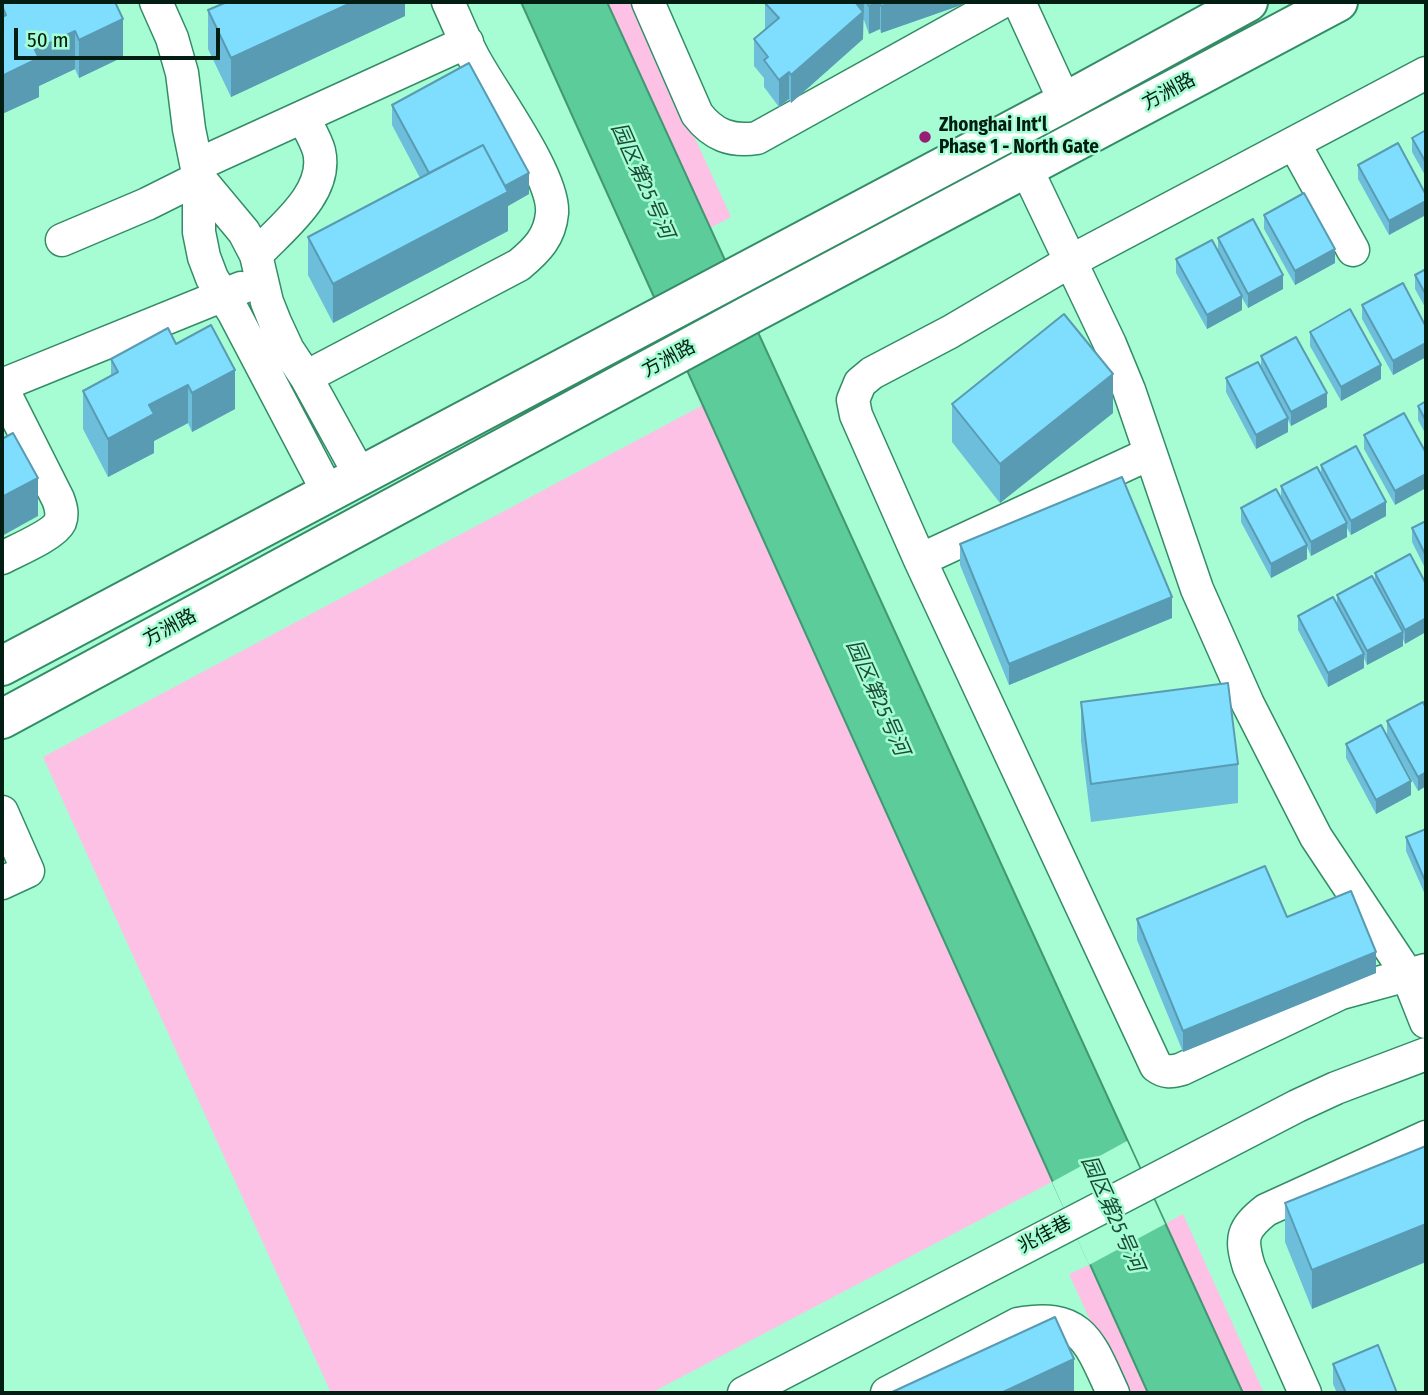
<!DOCTYPE html>
<meta charset="utf-8">
<style>
body{margin:0}
#map{position:relative;width:1428px;height:1395px;overflow:hidden;background:#a6fdd3;font-family:"Fira Sans Condensed",sans-serif}
canvas{display:block}
.frame{position:absolute;inset:0;border:4px solid #021d12;pointer-events:none}
.scale{position:absolute;left:14px;top:28px;width:206px;height:32px;box-sizing:border-box;border:4px solid #021d12;border-top:0;padding-left:9px;font-size:21px;line-height:24px;white-space:nowrap;color:#021d12;-webkit-text-stroke:5px #a6fdd3;paint-order:stroke}
</style>
<div id="map">
<canvas width="1428" height="1395"></canvas>
<div class="frame"></div>
<div class="scale">50 m</div>
</div>
<script>
const ctx = document.querySelector('canvas').getContext('2d');
ctx.lineJoin = 'round';
function paint(path, color) { ctx.fillStyle = color; ctx.fill(path, 'evenodd'); }
function strokePath(path, color, width, dash) { ctx.strokeStyle = color; ctx.lineWidth = width; ctx.lineCap = dash ? 'butt' : 'round'; ctx.setLineDash(dash || []); ctx.stroke(path); }
function write(font, color, halo, rows, align = 'center') {
  ctx.font = font + ' "Fira Sans Condensed","Noto Sans SC",sans-serif'; ctx.lineWidth = 5; ctx.setLineDash([]); ctx.textBaseline = 'middle'; ctx.strokeStyle = halo; ctx.fillStyle = color; for (const [text, x, y, turn = 0] of rows) {
    ctx.save(); ctx.translate(x, y); ctx.rotate((+turn || 0) * Math.PI / 180); ctx.textAlign = isNaN(turn) ? turn : align; if (halo) ctx.strokeText(text, 0, 0); ctx.fillText(text, 0, 0); ctx.restore();
  }
}
paint(new Path2D(`
 M607,2H633L731,217L710,228Z
 M703,405L1052,1182L651,1393H331L43,757Z
 M1183,1214L1264,1393H1243L1165,1224Z
 M1089,1265L1148,1393H1123L1069,1274Z`), '#fdc1e5');
const water = new Path2D(`
 M521,2H607L1243,1393H1148Z`);
paint(water, '#5ccc9b');
strokePath(water, '#419872', 2);
paint(new Path2D(`
 M1127,1141L1165,1224L1089,1265L1052,1182Z`), '#a6fdd3');
const minor = new Path2D(`
 M156,2L172,38L182,73L189,129L199,178V232L204,257L212,278L234,313L328,492
 M648,2L697,114C713,135 731,142 757,138L1002,2
 M1019,2L1065,102
 M1426,73L1069,262L950,332L872,373L860,383L853,400L856,415L920,560L1156,1066C1165,1073 1172,1072 1182,1069L1341,993L1426,970
 M1295,145L1353,250
 M197,165L467,42
 M1026,168L1110,344L1129,390L1197,589L1248,704L1316,837L1407,974L1426,1022
 M199,178L244,232L256,255L267,302L275,322L288,350L306,377L360,475
 M62,240L147,204L199,178
 M256,255C281,228 329,193 319,151C316,140 308,127 303,117
 M306,377L519,265C537,250 550,237 552,213C555,177 494,95 475,60C465,42 457,21 448,2
 M2,385L241,288
 M2,388L58,499C61,507 63,514 60,522C54,535 15,551 2,558
 M920,560L1149,454
 M2,812L28,871L2,883
 M744,1393L1297,1106L1336,1088L1426,1054
 M887,1393L1018,1324C1082,1312 1090,1343 1113,1393
 M1305,1393L1249,1267C1240,1238 1242,1229 1266,1210L1426,1137`);
const major = new Path2D(`
 M2,666L1065,102L1248,2
 M2,719L749,315L1338,2`);
strokePath(minor, '#348c67', 35);
strokePath(major, '#348c67', 42);
strokePath(minor, '#fff', 32);
strokePath(major, '#fff', 38);
paint(new Path2D(`
 M2,2H115L123,57L79,78L75,69L39,86V97L2,114Z
 M405,2V16L231,97L208,49V10Z
 M767,2H967V3L881,33L880,29L869,34L864,20H863V39L791,103L789,99L779,107L764,87V78L754,66V39L765,29V3Z
 M392,105L529,194L508,206V231L333,323L308,275V237L420,178L392,125Z
 M1426,130V177L1412,152V138Z
 M1358,165L1426,195L1389,235L1358,179Z
 M1264,215L1335,263L1295,285L1264,229Z
 M1218,238L1283,289L1248,308L1242,298V310L1207,329L1176,273V259L1218,250Z
 M1426,269V309L1415,289V275Z
 M1362,305L1426,327V357L1393,375L1362,319Z
 M1310,332L1381,379L1341,401L1310,346Z
 M176,344L235,409L192,432L188,423L154,441V453L108,477L83,429V391L111,376V359Z
 M1261,356L1327,407L1291,426L1288,420V432L1256,449L1226,392V378L1261,367Z
 M1426,401V435L1418,420V406Z
 M952,404L1113,413L1000,503L952,442Z
 M1404,413L1395,505L1364,449V435Z
 M1321,465L1386,516L1351,535L1347,528V537L1311,556L1307,547V559L1271,578L1241,522V508L1281,498V486L1321,474Z
 M1426,521V570L1412,542V528Z
 M960,544L1172,618L1009,685L960,565Z
 M1410,554L1405,644L1403,639V646L1367,665L1364,658V668L1328,687L1298,630V616L1337,604V595L1375,580V573Z
 M1081,702L1238,764V803L1091,822L1081,741Z
 M1426,708V786L1418,791L1387,735V721Z
 M1346,744L1411,795L1376,814L1346,758Z
 M1426,829V897L1406,851V837Z
 M1287,917L1376,973L1183,1052L1137,940V919Z
 M1426,1146L1312,1309L1285,1242V1203Z
 M1333,1364L1397,1393H1337L1333,1384Z`), '#6dbeda');
paint(new Path2D(`
 M353,2H405V16L231,97V58Z
 M853,2H864L863,39L791,103V75Z
 M880,2V29L869,34V6Z
 M894,2H967V3L881,33V6Z
 M123,19V57L79,78V40Z
 M75,31V69L39,86V97L2,114V76L35,50Z
 M789,72V99L779,107V80Z
 M529,173V194L508,206V231L333,323V284Z
 M1426,201V215L1389,235V221Z
 M1335,249V263L1295,285V271Z
 M1283,275V289L1248,308V294Z
 M1242,296V310L1207,329V315Z
 M1426,343V357L1393,375V361Z
 M1381,365V379L1341,401V387Z
 M235,370V409L192,432V393Z
 M1113,374V413L1000,503V464Z
 M188,385V423L154,441V453L108,477V439L149,405Z
 M1327,393V407L1291,426V412Z
 M1288,418V432L1256,449V435Z
 M1426,474V488L1395,505V491Z
 M38,478V516L2,536V497Z
 M1386,502V516L1351,535V521Z
 M1347,523V537L1311,556V542Z
 M1307,545V559L1271,578V564Z
 M1172,597V618L1009,685V664Z
 M1426,618V632L1405,644V630Z
 M1403,632V646L1367,665V651Z
 M1364,654V668L1328,687V673Z
 M1426,772V786L1418,791V777Z
 M1411,781V795L1376,814V800Z
 M1376,952V973L1183,1052V1031Z
 M1426,1224V1262L1312,1309V1270Z
 M1074,1359V1393H1001Z`), '#599bb2');
const building = new Path2D(`
 M2,2H115L123,19L79,40L75,31L35,50L39,58L2,76V17L6,15L2,6Z
 M227,2H353L231,58L208,10Z
 M767,2H855L863,12L791,75L789,72L779,80L764,60L768,57L754,39L779,18L765,3Z
 M867,2H894L881,6L880,2L869,6Z
 M469,63L529,173L505,186L483,145L429,173L392,105Z
 M1426,130V163L1412,138Z
 M1398,143L1426,195V201L1389,221L1358,165Z
 M483,145L508,192L333,284L308,237Z
 M1304,193L1335,249L1295,271L1264,215Z
 M1253,219L1283,275L1248,294L1218,238Z
 M1212,240L1242,296L1207,315L1176,259Z
 M1426,269V295L1415,275Z
 M1403,283L1426,327V343L1393,361L1362,305Z
 M1350,309L1381,365L1341,387L1310,332Z
 M1064,314L1113,374L1000,464L952,404Z
 M211,325L235,370L192,393L188,385L149,405L154,414L108,439L83,391L118,372L111,359L168,328L176,344Z
 M1296,337L1327,393L1291,412L1261,356Z
 M1258,362L1288,418L1256,435L1226,378Z
 M1426,401V421L1418,406Z
 M1404,413L1426,453V474L1395,491L1364,435Z
 M13,433L38,478L2,497V439Z
 M1356,446L1386,502L1351,521L1321,465Z
 M1317,467L1347,523L1311,542L1281,486Z
 M1122,477L1172,597L1009,664L960,544Z
 M1276,489L1307,545L1271,564L1241,508Z
 M1426,521V556L1412,528Z
 M1410,554L1426,584V618L1405,630L1375,573Z
 M1372,576L1403,632L1367,651L1337,595Z
 M1333,597L1364,654L1328,673L1298,616Z
 M1228,683L1238,764L1091,784L1081,702Z
 M1423,702L1426,708V772L1418,777L1387,721Z
 M1381,725L1411,781L1376,800L1346,744Z
 M1426,829V883L1406,837Z
 M1265,866L1287,917L1351,891L1376,952L1183,1031L1137,919Z
 M1426,1146V1224L1312,1270L1285,1203Z
 M1055,1317L1074,1359L1001,1393H890Z
 M1378,1345L1397,1393H1346L1333,1364Z`);
paint(building, '#7fddfe');
strokePath(building, '#599bb2', 2);
for (const [x, y, r, color] of [
 [925,137,7,"#981d75"]
]) { const dot = new Path2D(); dot.arc(x, y, r, 0, 2 * Math.PI); ctx.fillStyle = color; ctx.fill(dot); strokePath(dot, '#a6fdd3', 2.5); }
write('19px', '#021d12', '#a6fdd3', [
 ["方洲路",1169,92,-28],
 ["方洲路",669,359,-28],
 ["方洲路",170,628,-28],
 ["兆佳巷",1045,1235,-28]
]);
write('bold 19px', '#021d12', '#a6fdd3', [
 ["Zhonghai Int‘l",939,126],
 ["Phase 1 - North Gate",939,148]
], 'left');
write('italic 21px', '#1d4b37', '#a6fdd3', [
 ["园区第25号河",642,181,66],
 ["园区第25号河",877,698,66],
 ["园区第25号河",1112,1214,66]
]);
</script>
